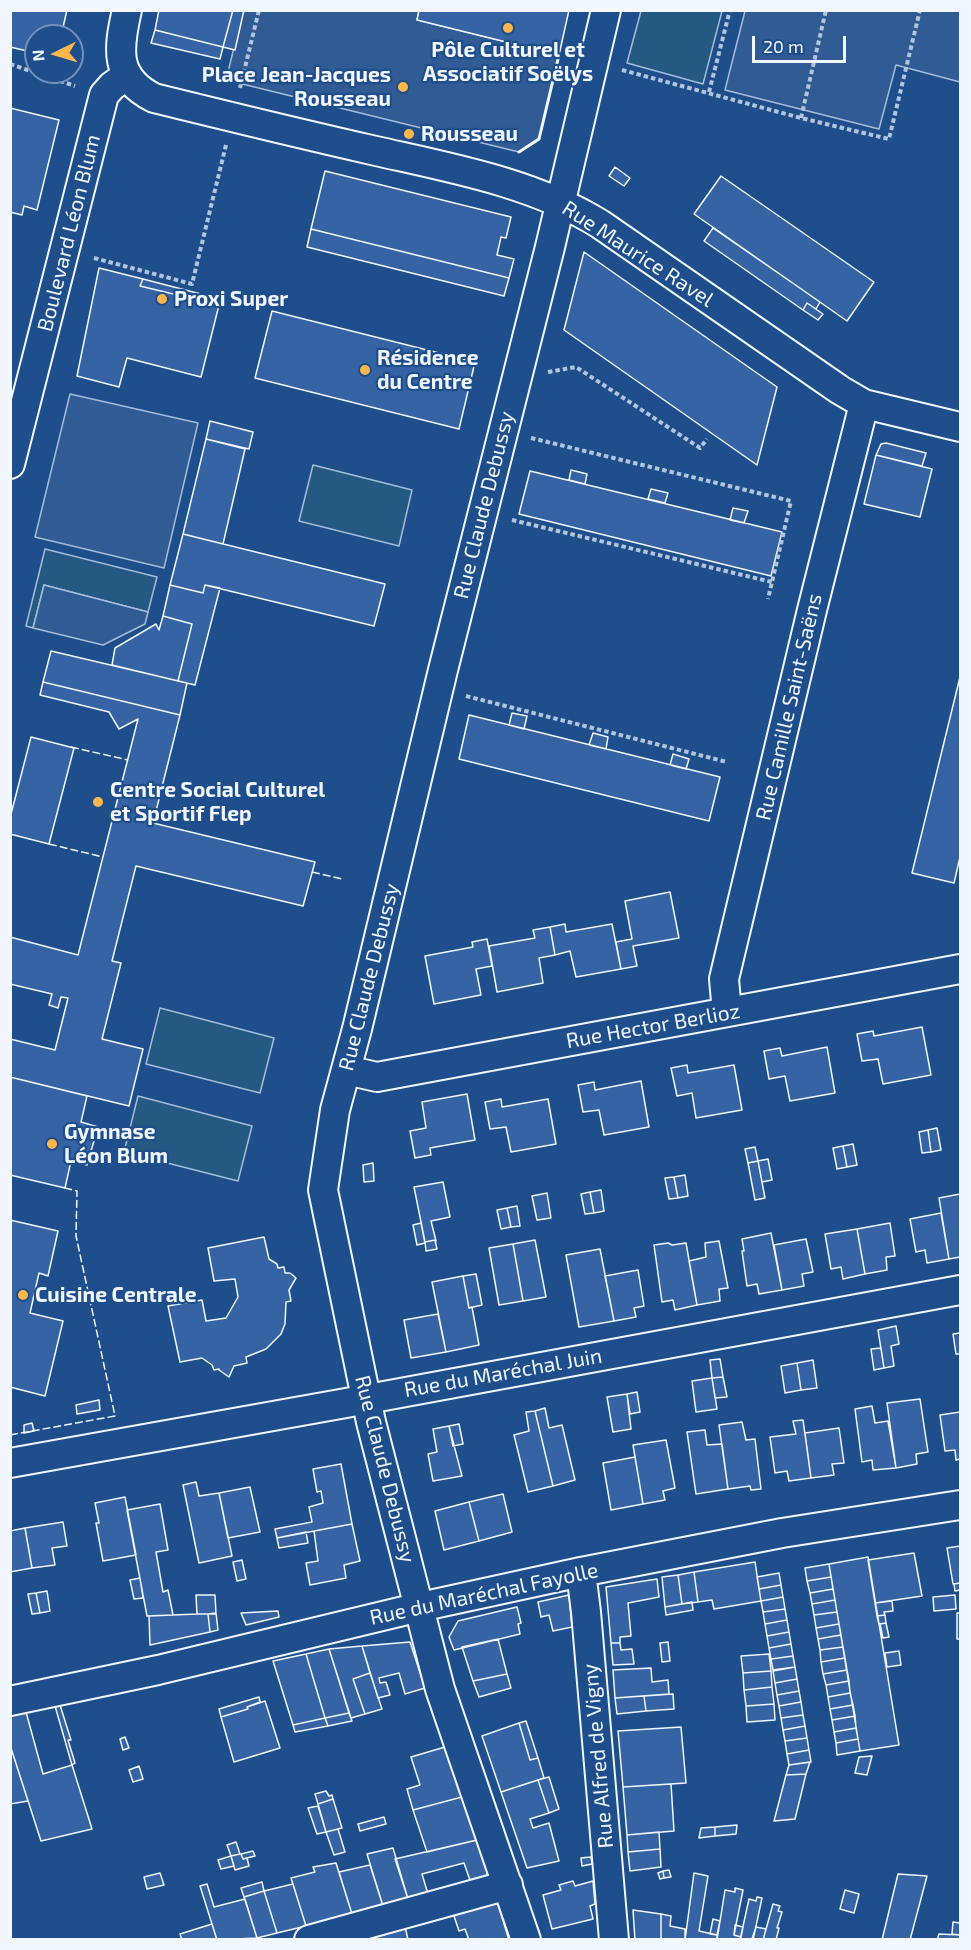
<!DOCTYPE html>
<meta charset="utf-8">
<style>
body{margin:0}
#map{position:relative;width:971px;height:1950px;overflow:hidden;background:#1f4e8c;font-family:"Exo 2",sans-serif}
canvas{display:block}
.frame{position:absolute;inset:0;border:12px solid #f2f6ff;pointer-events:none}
.north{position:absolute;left:24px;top:24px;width:60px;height:60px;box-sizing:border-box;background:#1f4e8c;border:2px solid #7391ba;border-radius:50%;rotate:265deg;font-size:16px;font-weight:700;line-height:24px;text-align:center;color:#f2f6ff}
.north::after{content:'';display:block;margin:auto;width:21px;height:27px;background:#ffb74d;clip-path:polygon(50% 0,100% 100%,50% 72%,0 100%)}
.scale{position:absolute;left:752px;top:36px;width:94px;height:27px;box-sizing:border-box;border:3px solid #f2f6ff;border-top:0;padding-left:8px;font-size:18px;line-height:21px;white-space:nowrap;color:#f2f6ff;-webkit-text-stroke:4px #1f4e8c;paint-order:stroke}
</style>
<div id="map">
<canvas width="971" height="1950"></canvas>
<div class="frame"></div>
<div class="north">N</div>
<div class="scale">20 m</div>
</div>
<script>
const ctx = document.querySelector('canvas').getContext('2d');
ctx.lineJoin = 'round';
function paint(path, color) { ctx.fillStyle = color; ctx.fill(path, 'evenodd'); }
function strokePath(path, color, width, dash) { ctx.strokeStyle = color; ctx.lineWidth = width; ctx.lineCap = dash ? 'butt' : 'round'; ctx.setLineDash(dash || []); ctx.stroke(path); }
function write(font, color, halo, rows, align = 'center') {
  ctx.font = font + ' "Exo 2",sans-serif'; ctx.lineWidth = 4.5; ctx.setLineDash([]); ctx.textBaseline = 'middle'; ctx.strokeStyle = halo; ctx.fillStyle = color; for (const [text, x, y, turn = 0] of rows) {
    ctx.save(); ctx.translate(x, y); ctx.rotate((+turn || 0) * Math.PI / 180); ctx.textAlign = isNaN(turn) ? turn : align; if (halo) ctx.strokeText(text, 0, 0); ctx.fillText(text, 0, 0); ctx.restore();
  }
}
const green = new Path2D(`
 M641,11H722L703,84L627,63Z
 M313,465L412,490L399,546L299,521Z
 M45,549L157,577L148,612L44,585L33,628L26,626Z
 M160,1008L274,1038L260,1093L146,1064Z
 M138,1096L252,1126L238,1181L124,1152Z`);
paint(green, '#245a82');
strokePath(green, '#a8bbd7', 1.5);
const parking = new Path2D(`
 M243,11H419L417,20L559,55L539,139L519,152L226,80Z
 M745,11H960V82L896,65L879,129L725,90Z
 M70,394L198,423L164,568L35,537Z
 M44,585L148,612L145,624L103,645L33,628Z`);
paint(parking, '#305b95');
strokePath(parking, '#a8bbd7', 1.5);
const building = new Path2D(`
 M10,10H67L61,36H36V53L10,47Z
 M159,10H233L223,47L155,30Z
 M233,10H244L235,50L223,47Z
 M419,10H569L559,55L417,20Z
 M155,30L223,47L220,59L151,43Z
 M10,108L59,120L37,210L24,206L22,215L10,212Z
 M615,167L630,178L624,186L609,176Z
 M325,171L511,217L506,238L501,237L497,255L514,259L509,278L311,229Z
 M721,176L874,282L847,321L694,214Z
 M713,228L820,302L816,309L807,303L803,310L704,241Z
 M311,229L509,278L504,296L307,247Z
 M584,252L777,387L757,465L564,330Z
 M99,268L143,279L140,286L219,305L201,377L127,358L119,387L77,376Z
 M143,279L220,299L219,305L140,286Z
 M807,303L823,314L818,320L803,310Z
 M272,311L475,362L459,429L255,378Z
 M210,421L253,432L249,449L206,439Z
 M206,439L245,449L223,544L183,534Z
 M886,443L926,453L922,466L876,455L881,444Z
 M876,455L932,469L920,517L864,504Z
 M571,470L587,474L585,484L569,480Z
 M530,471L782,532L771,576L519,514Z
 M651,489L668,493L665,503L648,499Z
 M733,508L748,511L744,523L730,520Z
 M183,534L385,584L374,626L205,585L203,593L170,585Z
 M170,585L203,593L205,585L220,588L195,685L178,681L192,624L163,616Z
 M163,616L192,624L178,681L112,665L115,648L156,624L159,630Z
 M51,651L187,683L180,715L43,682Z
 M960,677V857L954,883L912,873Z
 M43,682L180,715L153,823L315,862L303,906L136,866L112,961L121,963L102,1039L143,1049L129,1106L10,1077V1039L55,1050L68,998L61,997L58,1008L49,1005L52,994L10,984V937L78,955L138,719L119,729L109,712L40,695Z
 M512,713L527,716L524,729L509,725Z
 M469,715L720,777L709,821L459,759Z
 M593,733L608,737L606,749L589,745Z
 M31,737L74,748L49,844L10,834V818Z
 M673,754L689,759L686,769L670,765Z
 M670,892L679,938L633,946L637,966L621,969L616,942L632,939L625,901Z
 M565,924L566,932L612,924L621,969L576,977L570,951L555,955L550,927Z
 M550,927L555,955L539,958L543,983L497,992L489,946L535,938L533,930Z
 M487,939L492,966L476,969L481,995L434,1004L425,956L473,947L472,942Z
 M922,1027L931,1075L883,1084L878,1059L862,1061L857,1034L873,1031L874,1036Z
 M827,1047L835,1093L790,1101L785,1076L769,1079L764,1051L780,1048L782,1056Z
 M687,1065L688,1073L734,1065L742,1110L696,1118L692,1093L677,1096L671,1068Z
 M10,1077L87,1096L81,1122L98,1127L87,1165L71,1161L65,1188L10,1175Z
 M641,1081L649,1127L604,1135L599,1110L583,1112L578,1085L594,1082L595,1090Z
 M467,1094L475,1140L430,1148L431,1155L415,1158L410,1131L426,1128L422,1102Z
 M501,1099L502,1107L548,1099L556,1144L511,1152L506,1127L490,1129L485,1102Z
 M937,1128L941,1150L931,1152L928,1130Z
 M928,1130L931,1152L922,1153L919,1132Z
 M853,1144L857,1165L847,1167L843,1146Z
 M843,1146L847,1167L837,1169L833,1148Z
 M755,1147L758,1161L748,1163L745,1149Z
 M768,1159L772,1180L762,1182L758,1161Z
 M758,1161L765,1198L755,1200L748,1163Z
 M373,1163L374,1181L364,1182L363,1165Z
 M685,1175L688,1196L678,1198L674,1177Z
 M674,1177L678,1198L669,1199L665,1178Z
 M443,1182L450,1217L431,1221L436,1241L435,1240L425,1242L414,1187Z
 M601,1190L604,1211L594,1213L590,1192Z
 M590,1192L594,1213L585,1214L581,1194Z
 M547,1193L551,1218L537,1220L532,1196Z
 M960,1194V1257L949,1259L939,1198Z
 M517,1206L520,1226L511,1227L507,1208Z
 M507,1208L511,1227L501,1229L497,1210Z
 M941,1213L949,1259L927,1263L925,1250L916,1252L910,1219Z
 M10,1220L58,1231L48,1276L39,1273L30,1313L63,1321L45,1396L10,1387Z
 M421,1223L425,1243L417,1245L413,1225Z
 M890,1223L895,1256L886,1257L887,1270L865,1274L857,1229Z
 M857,1229L865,1274L843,1279L841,1267L831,1269L825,1234Z
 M771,1233L782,1290L759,1294L757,1284L747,1286L742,1251H744L742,1239Z
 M264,1237L269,1259L277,1264L278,1268L284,1267L285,1273H290L296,1278L289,1290L291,1301L286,1302L285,1324L281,1334L266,1349L246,1357L247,1363L234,1366L229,1377L219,1370V1369L214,1370L212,1365L202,1358L180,1362L168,1306L202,1300L206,1321L226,1318L238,1297L235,1279L214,1281L208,1248Z
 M806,1239L813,1272L802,1274L804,1286L782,1290L774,1245Z
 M435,1240L437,1249L426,1251L425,1242Z
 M535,1240L546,1297L523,1301L513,1244Z
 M719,1241L728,1288L719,1289L720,1301L697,1305L689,1261L706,1257L705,1243Z
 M668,1243L672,1245L686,1243L697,1305L675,1310L673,1300L662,1302L654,1245Z
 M513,1244L523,1301L499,1305L489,1248Z
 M600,1249L614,1321L579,1327L566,1255Z
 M638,1270L644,1306L634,1308L636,1317L614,1321L605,1276Z
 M476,1274L482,1305L469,1308L463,1276Z
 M463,1276L469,1308L472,1307L479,1345L446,1352L432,1282Z
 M438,1314L446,1352L411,1358L404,1320Z
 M896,1326L899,1344L891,1346L894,1366L884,1368L878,1330Z
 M960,1333V1354H956L953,1334Z
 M881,1348L884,1368L874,1370L871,1349Z
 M720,1359L723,1377L712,1378L710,1360Z
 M813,1360L817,1388L801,1390L797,1363Z
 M797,1363L801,1390L785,1393L781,1366Z
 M723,1377L727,1397L715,1398L712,1378Z
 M712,1378L717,1409L696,1412L692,1381Z
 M637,1392L640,1412L630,1414L627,1394Z
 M627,1394L631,1429L613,1432L607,1397Z
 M920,1399L928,1452L916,1454L917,1464L896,1468L887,1403Z
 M99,1400L100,1410L77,1414L76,1405Z
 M872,1406L875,1423L888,1421L896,1468L873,1470L872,1460L862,1462L855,1409Z
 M545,1408L549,1428L562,1425L575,1480L553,1486L535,1411Z
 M535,1411L553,1486L528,1492L514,1435L529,1431L526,1412Z
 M960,1412V1459L956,1460L955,1450L945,1451L940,1415Z
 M803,1420L811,1478L789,1481L787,1471L775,1473L770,1437L796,1434L793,1421Z
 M742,1422L746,1440L755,1439L761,1489L751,1490L750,1486L728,1489L719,1425Z
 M32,1423L34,1431L24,1433V1425Z
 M459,1424L463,1444L453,1446L449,1426Z
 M449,1426L462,1476L433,1481L428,1454L437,1452L433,1429Z
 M839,1428L844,1463L832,1464L834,1475L811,1478L805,1433Z
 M705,1430L707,1445L722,1444L728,1489L696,1494L687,1432Z
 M666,1440L675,1488L663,1491L665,1500L643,1504L633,1445Z
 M635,1457L643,1504L611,1510L603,1463Z
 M341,1464L352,1524L277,1538L275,1529L312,1522L309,1507L323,1503L321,1491L317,1492L313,1469Z
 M196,1482L199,1496L219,1493L232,1556L199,1563L183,1485Z
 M250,1487L260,1532L228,1538L219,1493Z
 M503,1494L512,1532L479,1541L469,1502Z
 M125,1497L136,1555L103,1561L96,1523H99L95,1503Z
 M469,1502L479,1541L444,1550L435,1511Z
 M160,1504L168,1550L156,1552L163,1592L168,1590L173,1615L147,1616L127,1510Z
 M63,1522L67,1546L52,1548L55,1565L32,1568L25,1528Z
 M352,1524L360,1561L344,1565L346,1578L310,1585L306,1563L318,1561L314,1531Z
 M25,1528L32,1568L10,1572V1531Z
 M306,1532L308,1543L279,1548L277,1538Z
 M960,1546V1583L953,1584L947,1548Z
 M914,1553L922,1596L875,1603L868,1560Z
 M868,1557L899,1745L860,1751L829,1564Z
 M242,1560L246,1579L237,1581L233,1562Z
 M755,1562L761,1601L714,1609L712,1600L698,1602L694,1572Z
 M829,1564L831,1577L807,1581L805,1568Z
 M694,1572L698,1602L682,1604L678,1575Z
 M779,1573L781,1585L759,1589L757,1577Z
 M678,1575L682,1604L665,1607L662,1577Z
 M831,1577L833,1589L810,1593L807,1581Z
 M140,1578L143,1598L134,1599L130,1580Z
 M657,1579L659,1597L628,1603L631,1636L620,1637V1643H611L606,1587Z
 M960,1583V1590L955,1591L954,1584Z
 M781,1585L783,1597L761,1601L759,1589Z
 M833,1589L835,1600L812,1604L810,1593Z
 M47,1591L50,1611L40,1613L36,1593Z
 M36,1593L40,1613L32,1614L28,1594Z
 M196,1595H215L216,1614H197Z
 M569,1595L572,1627L553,1631L549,1615L541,1617L538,1602Z
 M955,1595L956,1609L934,1611L933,1597Z
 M783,1597L785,1609L763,1612L761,1601Z
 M835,1600L837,1612L814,1615L812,1604Z
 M892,1601L893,1611L884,1612L885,1615L877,1616L875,1603Z
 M692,1602L693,1610L666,1615L665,1607Z
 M517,1607L521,1623L518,1624L520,1634L454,1650L449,1637L458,1621Z
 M785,1609L787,1620L765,1624L763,1612Z
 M278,1611L279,1617L246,1625L241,1613Z
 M837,1612L839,1624L816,1628L814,1615Z
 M216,1613L218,1630L210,1632L208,1614Z
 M957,1613H960V1639H957Z
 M197,1614H208L210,1632L150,1645L149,1616Z
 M885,1615L886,1623L879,1624L877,1616Z
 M787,1620L789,1632L767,1636L765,1624Z
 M886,1623L889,1637L883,1638L880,1624Z
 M839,1624L841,1635L818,1639L816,1628Z
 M789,1632L791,1644L769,1648L767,1636Z
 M841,1635L843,1647L820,1650L818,1639Z
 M498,1639L507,1674L473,1681L462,1647Z
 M410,1642L425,1688L405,1694L399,1673L379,1678L380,1683L386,1682L390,1695L378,1698L362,1646Z
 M668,1642L670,1661L662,1662L660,1643Z
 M611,1643H620L621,1650L632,1649L634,1664L613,1665Z
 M791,1644L793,1656L771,1659L769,1648Z
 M362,1646L370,1673L353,1679L365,1714L351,1718L329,1649Z
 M843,1647L845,1658L821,1662L820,1650Z
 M329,1649L349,1713L325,1718L306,1654Z
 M899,1651L901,1665L887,1667L885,1653Z
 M306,1654L325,1718L293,1725L273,1661Z
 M769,1654L771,1671L743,1673L741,1656Z
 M793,1656L795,1667L773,1670L771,1659Z
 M845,1658L847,1670L823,1674L821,1662Z
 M795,1667L797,1679L775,1683L773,1671Z
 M651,1668L652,1682L668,1680L669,1694L615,1698L613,1670Z
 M847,1670L849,1681L826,1685L823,1674Z
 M771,1671L772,1687L744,1690L743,1673Z
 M370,1673L382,1709L365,1714L353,1679Z
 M507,1674L511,1688L479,1697L473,1681Z
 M797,1679L799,1691L777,1695L775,1683Z
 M849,1681L850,1693L828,1697L826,1685Z
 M772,1687L774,1704L746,1706L744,1690Z
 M799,1691L801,1702L779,1706L777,1695Z
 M850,1693L853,1705L830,1709L828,1697Z
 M673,1694L674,1709L646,1711L644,1696Z
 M644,1696L646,1711L617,1714L615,1698Z
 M259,1697L260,1702L247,1707L248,1709L221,1717L219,1709Z
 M265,1701L280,1748L234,1762L221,1717L248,1709L247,1707Z
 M801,1702L803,1715L781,1718L779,1706Z
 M774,1704L775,1720L747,1722L746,1706Z
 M60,1705L71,1740H68L75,1763L72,1765L55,1706Z
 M853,1705L855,1716L832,1720L830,1709Z
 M26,1712L43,1774L72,1765L92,1829L41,1841L10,1745V1715Z
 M349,1713L352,1721L328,1726L325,1718Z
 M803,1715L805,1726L783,1730L781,1718Z
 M855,1716L856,1728L834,1732L832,1720Z
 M325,1718L328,1726L295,1732L293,1725Z
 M526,1721L538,1758L530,1760L519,1723Z
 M519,1723L530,1760L538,1758L544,1778L501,1792L482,1736Z
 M805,1726L807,1738L785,1741L783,1730Z
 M681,1727L686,1783L623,1787L618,1731Z
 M856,1728L858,1739L836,1743L834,1732Z
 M125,1737L129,1748L123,1750L120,1739Z
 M807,1738L809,1750L787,1754L785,1741Z
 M858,1739L860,1751L837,1755L836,1743Z
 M10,1745L28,1801L10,1804Z
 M445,1747L462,1797L413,1810L407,1789L420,1785L411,1757Z
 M809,1750L811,1762L789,1765L787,1754Z
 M872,1756L867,1775L855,1773L859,1757Z
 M810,1762L806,1774L786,1775L789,1765Z
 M139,1766L143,1779L133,1782L129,1770Z
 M806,1774L795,1819L774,1821L786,1775Z
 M549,1777L559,1809L549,1813L538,1780Z
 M538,1780L549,1813L530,1819L533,1828L549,1823L559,1861L527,1868L501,1792Z
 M671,1784L674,1831L627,1835L623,1787Z
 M326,1791L329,1796L332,1795L333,1799L318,1804L315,1794Z
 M462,1797L477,1840L427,1852L413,1810Z
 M333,1799L342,1828L326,1832L318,1804Z
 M318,1806L326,1832L317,1834L308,1808Z
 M384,1817L386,1824L360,1831L358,1824Z
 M737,1825L736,1834L715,1836V1827Z
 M715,1827V1836L699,1838L701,1828Z
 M338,1829L345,1852L334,1855L326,1832Z
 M659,1832L660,1849L628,1852L627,1835Z
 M477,1840L489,1878L471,1883L464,1863L422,1874L428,1894L408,1899L395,1859Z
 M236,1842L240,1854L231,1856L227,1845Z
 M393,1848L408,1899L383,1906L367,1854Z
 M660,1849L661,1867L630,1871L628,1852Z
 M253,1851L255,1856L243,1859L241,1854Z
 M240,1854H241L243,1859L247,1858L249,1866L235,1870L231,1856Z
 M231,1856L234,1866L221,1869L218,1860Z
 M591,1857L592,1864L582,1866L581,1858Z
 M336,1863L352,1914L306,1926L291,1878L315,1872L313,1867Z
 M370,1865L383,1906L352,1914L339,1872Z
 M669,1870L671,1877L664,1878L663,1871Z
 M663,1871L664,1878L660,1879L658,1873Z
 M160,1873L164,1885L147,1889L144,1877Z
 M694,1873L708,1876L699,1931L717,1935V1940H685Z
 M898,1874L927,1876L910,1940H882Z
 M573,1881L575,1886L593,1881L595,1904L590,1906L593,1919L552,1929L543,1895L561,1890L559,1885Z
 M262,1882L264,1891L244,1897L241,1888Z
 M207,1884L214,1907L245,1899L257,1938L217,1940L200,1886Z
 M293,1884L306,1926L277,1933L264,1891Z
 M735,1888L743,1890L734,1935L741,1937L740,1940H717L725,1890L735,1892Z
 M845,1890L859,1894L854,1913L840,1909Z
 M264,1891L277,1933L257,1938L244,1897Z
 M757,1897L762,1898L753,1940H740L749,1899L756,1901Z
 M497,1901L509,1940H469L465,1929L459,1931L453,1913Z
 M773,1904L780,1906L778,1911L782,1912L777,1928H779L776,1940H763Z
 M633,1910L661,1914V1940H635Z
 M661,1914L671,1916L670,1926L685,1929V1940H661Z
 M713,1919L720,1921L717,1935L710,1934Z
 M953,1922L960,1923V1935L952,1934Z
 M212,1924L217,1940H182L180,1934Z
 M735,1925L743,1927L741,1937L734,1935Z
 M405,1926L408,1940H373L372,1934Z
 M756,1927L766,1929L763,1940L752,1939Z
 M939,1934L960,1935V1940H937Z`);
paint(building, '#3563a3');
strokePath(building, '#f2f6ff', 1.5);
const minor = new Path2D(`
 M127,10C118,49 114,78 154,98C227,116 301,134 376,151C451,168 534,183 600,224L840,390L864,404L960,427
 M10,464L104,95L112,86L126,76
 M727,1012L724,979L812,610L864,404
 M346,1070L377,1077L960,969
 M10,1463L346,1403L960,1290
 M581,1572L586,1612L614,1940
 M10,1701L158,1670L420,1607L581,1572L782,1533L960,1505
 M309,1940L508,1885
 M526,1940L440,1689L371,1422L323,1190L335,1110L357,1029L443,670L550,247L606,10`);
strokePath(minor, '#f2f6ff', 32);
strokePath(new Path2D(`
 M10,64L75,86
 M622,70L801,118L889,139L920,10
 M240,88L259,10
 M709,92L730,10
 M801,118L826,10
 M94,258L192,284L226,145
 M548,372L576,367L700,448L707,439
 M531,438L791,501L768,599
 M512,520L772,582
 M466,696L727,762`), '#b3c4dc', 4, [4.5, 3]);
strokePath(minor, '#1f4e8c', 28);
strokePath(new Path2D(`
 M71,747L128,760
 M49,844L103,857
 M312,872L342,879
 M10,1435L115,1416L76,1236L77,1191L65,1188`), '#f2f6ff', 1.5, [8, 3]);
strokePath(new Path2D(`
 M519,152L539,139L559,55`), '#f2f6ff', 3);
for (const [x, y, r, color] of [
 [508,28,6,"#ffb74d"],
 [403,87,6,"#ffb74d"],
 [409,134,6,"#ffb74d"],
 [162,299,6,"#ffb74d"],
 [365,370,6,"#ffb74d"],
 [98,802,6,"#ffb74d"],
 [52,1144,6,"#ffb74d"],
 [23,1295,6,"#ffb74d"]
]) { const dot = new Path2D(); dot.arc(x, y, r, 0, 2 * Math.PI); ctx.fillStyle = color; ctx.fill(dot); strokePath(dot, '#1f4e8c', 2); }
write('bold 21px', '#f2f6ff', '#1f4e8c', [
 ["Pôle Culturel et",508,50,"center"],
 ["Associatif Soëlys",508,74,"center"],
 ["Place Jean-Jacques",391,75,"right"],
 ["Rousseau",391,99,"right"],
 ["Rousseau",421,134],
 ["Proxi Super",174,299],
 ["Résidence",377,358],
 ["du Centre",377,382],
 ["Centre Social Culturel",110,790],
 ["et Sportif Flep",110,814],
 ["Gymnase",64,1132],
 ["Léon Blum",64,1156],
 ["Cuisine Centrale",35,1295]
], 'left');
write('21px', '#f2f6ff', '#1f4e8c', [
 ["Boulevard Léon Blum",69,233,-76],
 ["Rue Maurice Ravel",638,254,33],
 ["Rue Claude Debussy",484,505,-76],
 ["Rue Camille Saint-Saëns",789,707,-77],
 ["Rue Claude Debussy",369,977,-76],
 ["Rue Hector Berlioz",653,1026,-10],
 ["Rue du Maréchal Juin",503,1373,-10],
 ["Rue Claude Debussy",385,1469,76],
 ["Rue du Maréchal Fayolle",484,1594,-12],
 ["Rue Alfred de Vigny",598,1756,-95]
]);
</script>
